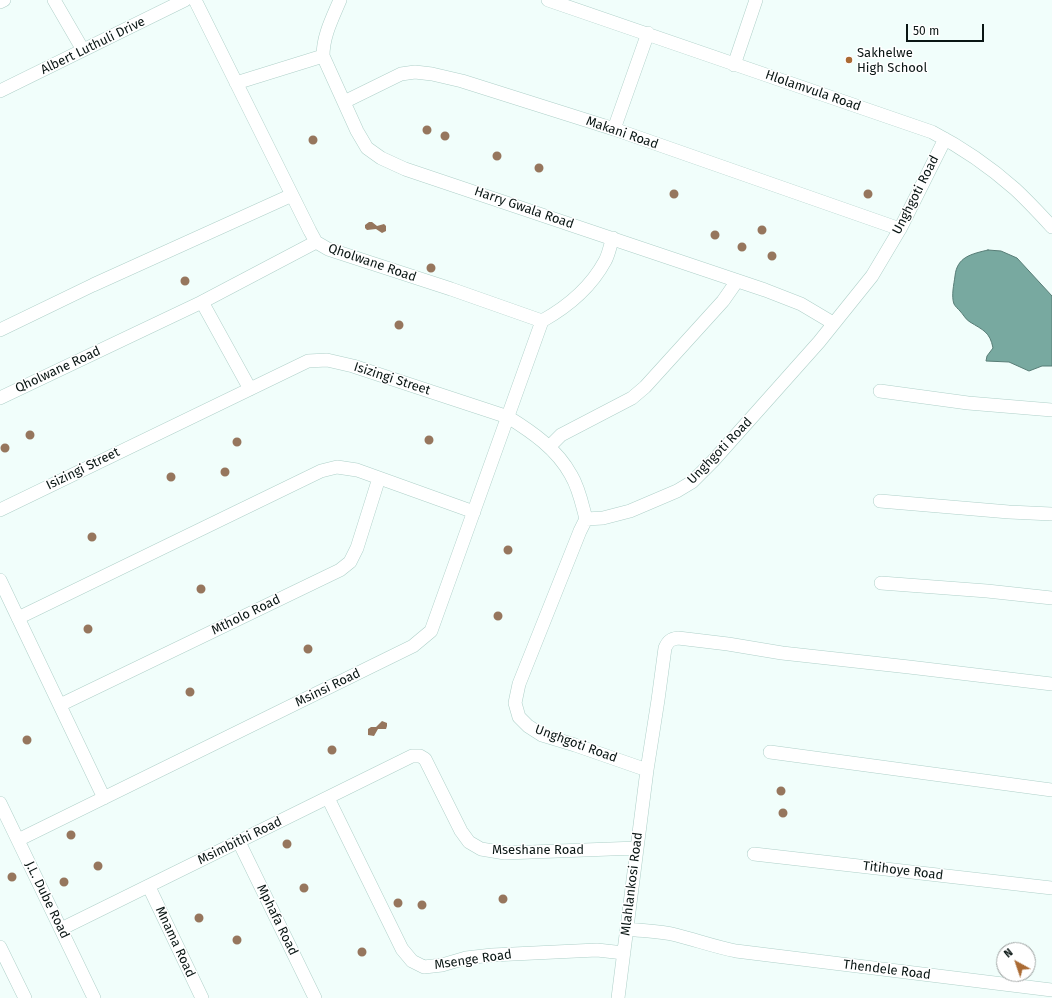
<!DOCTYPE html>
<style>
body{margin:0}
#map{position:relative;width:1052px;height:998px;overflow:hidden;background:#f1fefb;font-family:"Fira Sans",sans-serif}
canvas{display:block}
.north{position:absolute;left:996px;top:942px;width:40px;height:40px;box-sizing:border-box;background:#fff;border:1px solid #9da2a1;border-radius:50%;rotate:320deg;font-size:11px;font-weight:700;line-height:16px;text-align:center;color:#0a1614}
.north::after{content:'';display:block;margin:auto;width:14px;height:18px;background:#aa6a33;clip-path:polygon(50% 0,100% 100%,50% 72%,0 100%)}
.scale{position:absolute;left:906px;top:24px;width:78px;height:18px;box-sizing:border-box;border:2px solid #0a1614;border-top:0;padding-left:5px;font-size:12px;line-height:14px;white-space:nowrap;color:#0a1614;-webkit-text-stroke:3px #fff;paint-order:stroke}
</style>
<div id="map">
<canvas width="1052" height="998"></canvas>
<div class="north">N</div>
<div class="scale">50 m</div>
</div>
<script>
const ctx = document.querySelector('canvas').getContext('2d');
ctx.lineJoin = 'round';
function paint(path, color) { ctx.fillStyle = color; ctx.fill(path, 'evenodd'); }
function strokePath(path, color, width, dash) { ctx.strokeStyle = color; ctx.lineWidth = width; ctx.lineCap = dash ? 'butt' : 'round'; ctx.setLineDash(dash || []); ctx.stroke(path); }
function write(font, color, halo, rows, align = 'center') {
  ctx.font = font + ' "Fira Sans",sans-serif'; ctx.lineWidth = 3; ctx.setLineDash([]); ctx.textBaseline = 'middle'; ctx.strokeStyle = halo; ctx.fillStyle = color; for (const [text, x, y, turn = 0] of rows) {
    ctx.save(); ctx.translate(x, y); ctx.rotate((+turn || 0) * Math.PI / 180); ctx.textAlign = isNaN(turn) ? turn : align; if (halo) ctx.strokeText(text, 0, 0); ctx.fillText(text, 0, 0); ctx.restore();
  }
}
const water = new Path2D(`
 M988,250L1001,251L1017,258L1052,296V366H1042L1029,371L1009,362L986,361L987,356L993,348C990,332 983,330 970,322C966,320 963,314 960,311C958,309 955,306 954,304C951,296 954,284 955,276C957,257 971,254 988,250Z`);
paint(water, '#78a9a0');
strokePath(water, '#577d76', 1);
paint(new Path2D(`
 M422.5 130a4.5 4.5 0 1 1 9 0a4.5 4.5 0 1 1-9 0Z
 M440.5 136a4.5 4.5 0 1 1 9 0a4.5 4.5 0 1 1-9 0Z
 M308.5 140a4.5 4.5 0 1 1 9 0a4.5 4.5 0 1 1-9 0Z
 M492.5 156a4.5 4.5 0 1 1 9 0a4.5 4.5 0 1 1-9 0Z
 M534.5 168a4.5 4.5 0 1 1 9 0a4.5 4.5 0 1 1-9 0Z
 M863.5 194a4.5 4.5 0 1 1 9 0a4.5 4.5 0 1 1-9 0Z
 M669.5 194a4.5 4.5 0 1 1 9 0a4.5 4.5 0 1 1-9 0Z
 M369,222H372L377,226L384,224L386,226V231L382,233L376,229L367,230L365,228V225Z
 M757.5 230a4.5 4.5 0 1 1 9 0a4.5 4.5 0 1 1-9 0Z
 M710.5 235a4.5 4.5 0 1 1 9 0a4.5 4.5 0 1 1-9 0Z
 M737.5 247a4.5 4.5 0 1 1 9 0a4.5 4.5 0 1 1-9 0Z
 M767.5 256a4.5 4.5 0 1 1 9 0a4.5 4.5 0 1 1-9 0Z
 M426.5 268a4.5 4.5 0 1 1 9 0a4.5 4.5 0 1 1-9 0Z
 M180.5 281a4.5 4.5 0 1 1 9 0a4.5 4.5 0 1 1-9 0Z
 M394.5 325a4.5 4.5 0 1 1 9 0a4.5 4.5 0 1 1-9 0Z
 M25.5 435a4.5 4.5 0 1 1 9 0a4.5 4.5 0 1 1-9 0Z
 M424.5 440a4.5 4.5 0 1 1 9 0a4.5 4.5 0 1 1-9 0Z
 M232.5 442a4.5 4.5 0 1 1 9 0a4.5 4.5 0 1 1-9 0Z
 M0.5 448a4.5 4.5 0 1 1 9 0a4.5 4.5 0 1 1-9 0Z
 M220.5 472a4.5 4.5 0 1 1 9 0a4.5 4.5 0 1 1-9 0Z
 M166.5 477a4.5 4.5 0 1 1 9 0a4.5 4.5 0 1 1-9 0Z
 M87.5 537a4.5 4.5 0 1 1 9 0a4.5 4.5 0 1 1-9 0Z
 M503.5 550a4.5 4.5 0 1 1 9 0a4.5 4.5 0 1 1-9 0Z
 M196.5 589a4.5 4.5 0 1 1 9 0a4.5 4.5 0 1 1-9 0Z
 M493.5 616a4.5 4.5 0 1 1 9 0a4.5 4.5 0 1 1-9 0Z
 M83.5 629a4.5 4.5 0 1 1 9 0a4.5 4.5 0 1 1-9 0Z
 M303.5 649a4.5 4.5 0 1 1 9 0a4.5 4.5 0 1 1-9 0Z
 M185.5 692a4.5 4.5 0 1 1 9 0a4.5 4.5 0 1 1-9 0Z
 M382,721L387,723V726L386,729H378L374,736L368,735V729L371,727H376Z
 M22.5 740a4.5 4.5 0 1 1 9 0a4.5 4.5 0 1 1-9 0Z
 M327.5 750a4.5 4.5 0 1 1 9 0a4.5 4.5 0 1 1-9 0Z
 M776.5 791a4.5 4.5 0 1 1 9 0a4.5 4.5 0 1 1-9 0Z
 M778.5 813a4.5 4.5 0 1 1 9 0a4.5 4.5 0 1 1-9 0Z
 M66.5 835a4.5 4.5 0 1 1 9 0a4.5 4.5 0 1 1-9 0Z
 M282.5 844a4.5 4.5 0 1 1 9 0a4.5 4.5 0 1 1-9 0Z
 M93.5 866a4.5 4.5 0 1 1 9 0a4.5 4.5 0 1 1-9 0Z
 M7.5 877a4.5 4.5 0 1 1 9 0a4.5 4.5 0 1 1-9 0Z
 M59.5 882a4.5 4.5 0 1 1 9 0a4.5 4.5 0 1 1-9 0Z
 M299.5 888a4.5 4.5 0 1 1 9 0a4.5 4.5 0 1 1-9 0Z
 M498.5 899a4.5 4.5 0 1 1 9 0a4.5 4.5 0 1 1-9 0Z
 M393.5 903a4.5 4.5 0 1 1 9 0a4.5 4.5 0 1 1-9 0Z
 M417.5 905a4.5 4.5 0 1 1 9 0a4.5 4.5 0 1 1-9 0Z
 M194.5 918a4.5 4.5 0 1 1 9 0a4.5 4.5 0 1 1-9 0Z
 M232.5 940a4.5 4.5 0 1 1 9 0a4.5 4.5 0 1 1-9 0Z
 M357.5 952a4.5 4.5 0 1 1 9 0a4.5 4.5 0 1 1-9 0Z`), '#96765d');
const minor = new Path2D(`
 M54,0L83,50
 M195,0L310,231L316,242L328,249L451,289L542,321C567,307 591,287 605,261C609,254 610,245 613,238
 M340,0C332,19 323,36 323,56L357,131L367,148L381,158L405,169L765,290L801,304L833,323
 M548,0L932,132C963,148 989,166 1015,189C1028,201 1040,214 1052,227
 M0,2L4,0
 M734,65L756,0
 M236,83L323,56
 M0,91L185,0
 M344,102L401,74L415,72L432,74L462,81L614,129L900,229
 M614,129L648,33
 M202,302L250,389
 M0,330L93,285L292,195
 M880,391L968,403L1052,410
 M0,398L202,302L316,242
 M549,447L561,435L632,398L645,387L723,301L737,281
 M880,501L1009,512L1052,514
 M0,510L308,361L327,360L353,366L508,417C532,432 557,449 571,475C579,488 582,504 586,519
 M586,519L603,518L630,511L677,491L692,482L713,461L819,342L872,276L900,229L945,139
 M586,519L580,531L519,684L515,703L519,717L528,726L542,735L575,745L647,770
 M0,580L104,798
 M881,583L987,591L1052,598
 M18,618L321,471L337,467L357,470L474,512
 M60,705L340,570L350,562L357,548L379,478
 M770,752L1052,790
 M328,798L402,949L412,961L424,967L442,965L466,958L492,955L597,950L624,953
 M0,803L94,998
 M18,840L413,646L431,631L542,321
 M239,842L315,998
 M754,854L1052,888
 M149,887L202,998
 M61,929L412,756H420L425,759L461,831L469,842L481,849L505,853L637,848
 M627,929C643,931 660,931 676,935C696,940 716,947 736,951L1052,990
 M0,947L25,998
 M618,998L647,770L658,700L665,648C668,641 671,639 678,638L728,644L782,653L909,667L1052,684`);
strokePath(minor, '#afd0c9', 14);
strokePath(minor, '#fff', 13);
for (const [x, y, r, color] of [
 [849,60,4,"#aa6a33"]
]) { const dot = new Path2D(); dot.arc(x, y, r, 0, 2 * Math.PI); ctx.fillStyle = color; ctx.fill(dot); strokePath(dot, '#fff', 1.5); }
write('13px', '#0a1614', '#fff', [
 ["Albert Luthuli Drive",93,46,-26],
 ["Hlolamvula Road",813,91,19],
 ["Makani Road",622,133,19],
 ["Unghgoti Road",916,195,-63],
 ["Harry Gwala Road",524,208,19],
 ["Qholwane Road",372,263,19],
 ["Qholwane Road",58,370,-25],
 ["Isizingi Street",392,379,18],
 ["Unghgoti Road",720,451,-46],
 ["Isizingi Street",83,469,-26],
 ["Mtholo Road",246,615,-26],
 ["Msinsi Road",328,688,-26],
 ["Unghgoti Road",576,744,20],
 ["Msimbithi Road",240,841,-26],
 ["Mseshane Road",538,850],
 ["Titihoye Road",903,871,7],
 ["Mlahlankosi Road",632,884,-83],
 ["J.L. Dube Road",47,900,64],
 ["Mphafa Road",277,920,64],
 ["Mnama Road",175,942,65],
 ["Msenge Road",473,960,-8],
 ["Thendele Road",887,970,7]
]);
write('13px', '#0a1614', '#fff', [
 ["Sakhelwe",857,53],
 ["High School",857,68]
], 'left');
</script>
